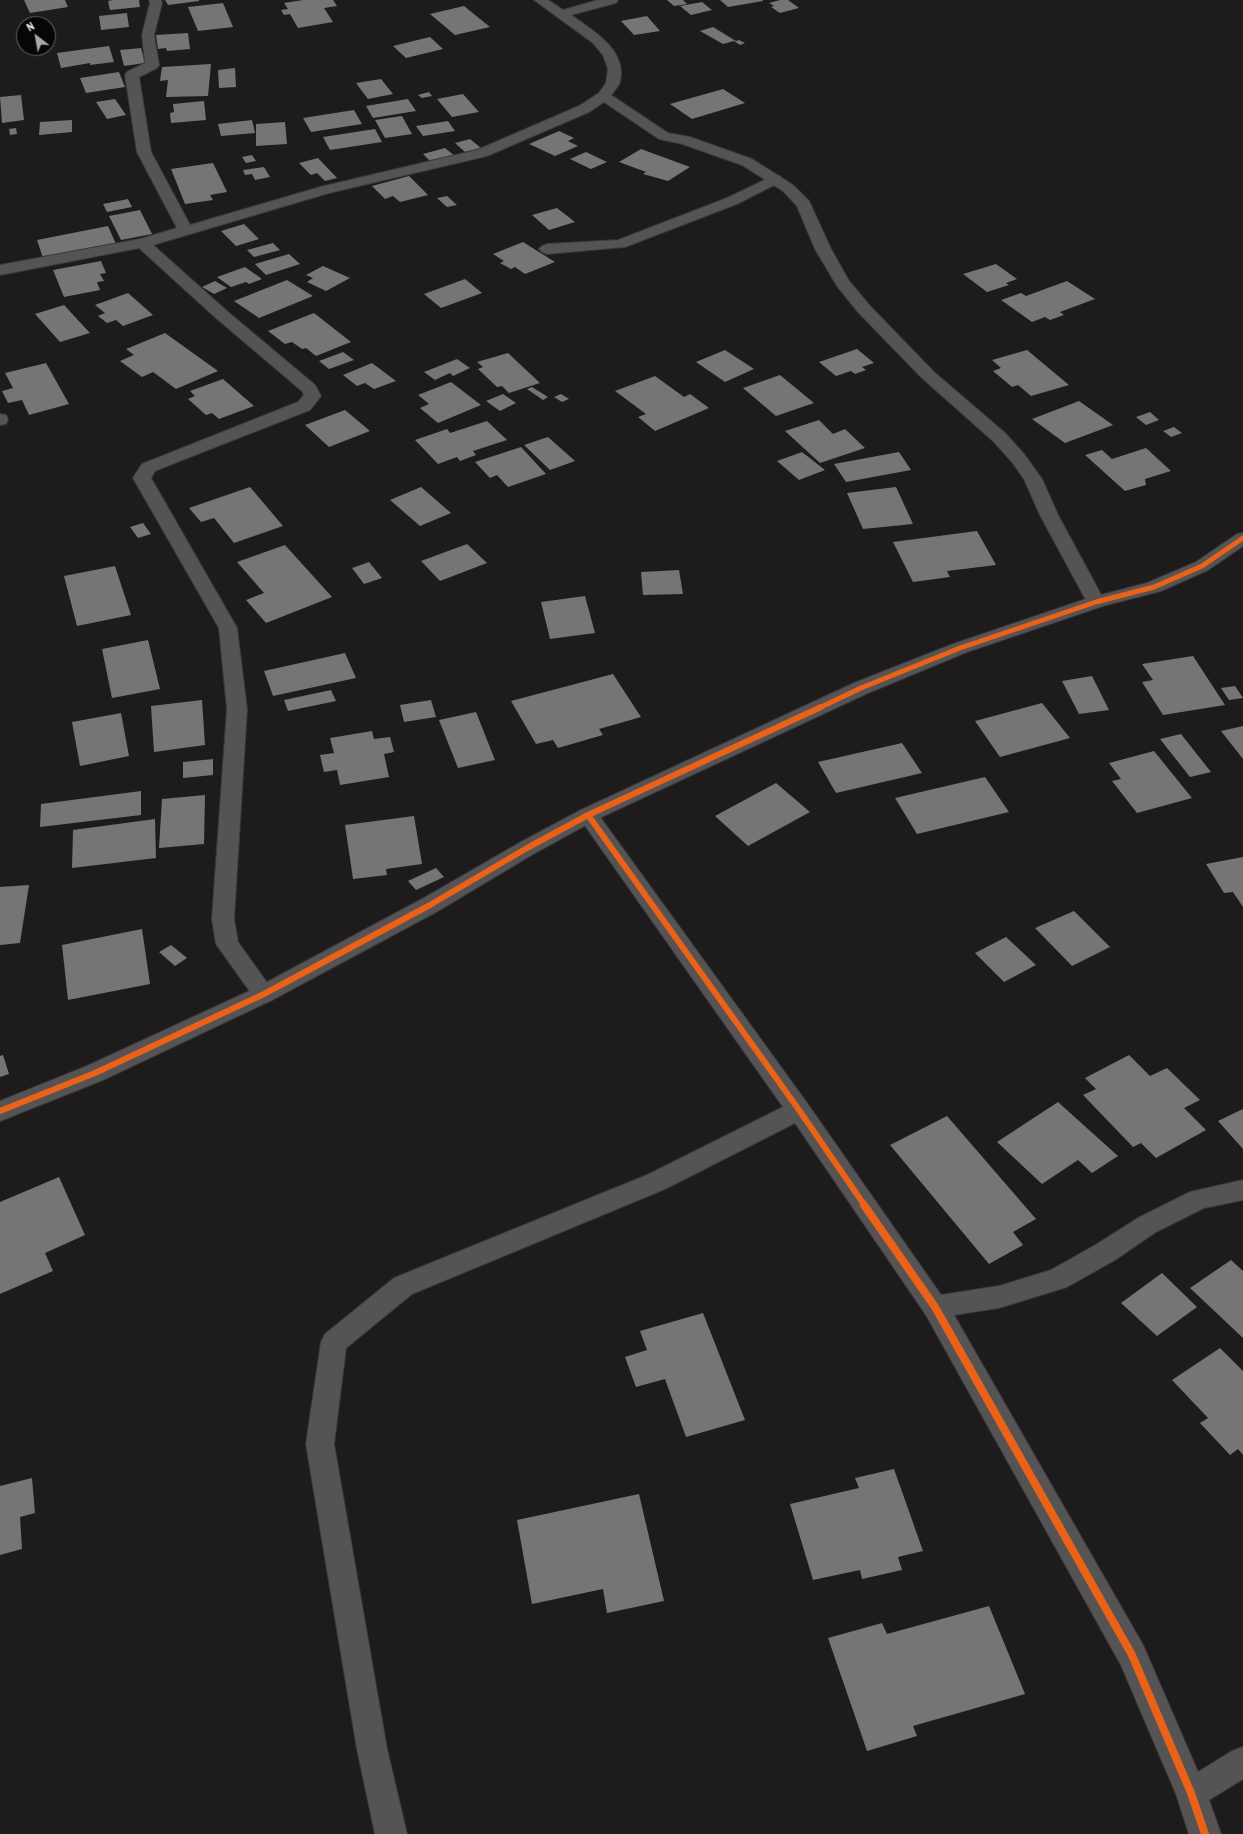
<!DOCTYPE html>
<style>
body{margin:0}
#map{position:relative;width:1243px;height:1834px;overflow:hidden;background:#1e1b1d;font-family:"Archivo Narrow",sans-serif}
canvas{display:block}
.north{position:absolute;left:16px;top:16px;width:40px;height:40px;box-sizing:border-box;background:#070607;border:1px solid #676466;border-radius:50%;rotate:329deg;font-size:11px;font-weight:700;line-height:16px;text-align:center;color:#f6f2f5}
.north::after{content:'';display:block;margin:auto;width:14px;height:18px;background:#aaa7a9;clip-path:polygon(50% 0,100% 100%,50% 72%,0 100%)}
</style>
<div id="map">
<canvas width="1243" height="1834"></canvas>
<div class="north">N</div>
</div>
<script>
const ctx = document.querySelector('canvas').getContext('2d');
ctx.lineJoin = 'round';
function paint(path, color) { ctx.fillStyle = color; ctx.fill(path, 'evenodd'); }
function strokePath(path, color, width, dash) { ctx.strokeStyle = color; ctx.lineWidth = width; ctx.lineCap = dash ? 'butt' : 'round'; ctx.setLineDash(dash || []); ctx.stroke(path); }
paint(new Path2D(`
 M24,0H65L68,7L30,13Z
 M113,0H139L140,7L110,10L108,1Z
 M165,0H199V1L168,5Z
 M303,0H333L337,6L324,8L333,22L298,28L290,14L284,15L281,10L288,9L284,3Z
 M667,0H683L687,4L674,6Z
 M720,0H763V1L728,7Z
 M780,0H788L799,8L780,13L771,7L774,6L769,3Z
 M702,2L712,10L691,15L680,6Z
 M223,3L233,27L198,31L188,7Z
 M464,6L490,27L455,35L430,14Z
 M127,13L129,27L101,30L99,16Z
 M647,16L660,31L634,35L621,21Z
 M713,27L736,41L739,40L745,43L740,45L734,41L723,44L700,31Z
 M188,33L190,49L167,51L166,48L158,49L156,35Z
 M430,37L443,49L406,58L393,46Z
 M109,46L114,62L90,65V63L61,68L57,53Z
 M141,48L145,63L124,66L120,50Z
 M211,64L208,96L166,97L168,80L160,81L162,67Z
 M235,68L236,87L219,88L218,70Z
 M119,72L125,87L86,93L80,78Z
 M381,79L393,94L368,99L356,83Z
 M723,89L745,103L692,119L670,104Z
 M429,92L432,96L422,98L418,95Z
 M463,94L479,112L452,117L437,99Z
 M21,95L24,120L2,123L0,97Z
 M115,99L126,115L107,119L96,102Z
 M408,99L416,111L373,118L366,106Z
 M204,101L206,120L171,123L170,113L174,112L173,104Z
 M354,110L362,124L311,132L303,118Z
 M402,116L412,134L385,138L375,120Z
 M72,120V132L39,135L40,122Z
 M252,120L255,133L221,136L218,124Z
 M448,121L455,131L423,136L416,126Z
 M285,122L287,144L256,146V124Z
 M16,128L17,134L10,135L9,129Z
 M375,129L382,142L330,150L323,137Z
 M559,131L574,138L568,141L578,146L555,156L529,144Z
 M470,139L481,148L465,152L455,143Z
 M445,148L455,156L431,162L423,154Z
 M641,149L690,167L668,181L643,174L646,172L619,162Z
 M586,152L607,162L591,169L570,159Z
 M252,155L256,161L246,163L242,157Z
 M318,158L337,178L325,181L317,173L311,175L299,163Z
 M213,163L227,192L210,195L213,200L185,204L171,169Z
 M264,167L270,177L255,180L252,174L245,175L243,170Z
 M409,176L428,195L400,202L393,196L385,199L372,186Z
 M447,196L457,205L447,207L437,198Z
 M128,199L132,207L107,212L103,204Z
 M557,208L575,222L549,230L532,215Z
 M140,210L152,234L121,240L109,216Z
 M244,224L259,239L236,246L221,231Z
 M108,226L116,244L43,258L37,240Z
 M523,242L555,262L525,274L515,267L511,269L500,263L504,261L493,254Z
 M273,243L280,250L254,257L247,250Z
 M289,254L300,264L266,275L255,264Z
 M101,261L106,273L100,274L104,281L97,282L100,290L64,297L53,270Z
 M996,264L1017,279L1006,283L1009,285L987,292L963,274Z
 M323,266L350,278L326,291L307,282L313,278L306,275Z
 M245,267L262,279L249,284L246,282L231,287L217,277Z
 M465,279L482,293L441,308L424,294Z
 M287,280L313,296L259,318L234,301Z
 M215,281L227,288L214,294L202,287Z
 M1067,281L1095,299L1060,312L1064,315L1050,320L1045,317L1032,322L1001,300L1021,293L1026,296Z
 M128,293L153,315L123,326L116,320L107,323L98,316L105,313L95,305Z
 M64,305L90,333L60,342L35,314Z
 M314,313L351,342L316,356L306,348L302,349L292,342L285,344L268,331Z
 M165,333L218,371L176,389L153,372L142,377L120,361L134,355L126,349Z
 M857,349L874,363L862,367L866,370L855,374L851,371L836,376L819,362Z
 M725,350L754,369L725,382L696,362Z
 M1027,350L1069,385L1031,396L1018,385L1012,387L993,371L1001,368L992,360Z
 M343,352L354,360L329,369L319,361Z
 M508,353L540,383L509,393L502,386L497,387L478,369L483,367L477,362Z
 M457,359L470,368L453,376L450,373L435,380L424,372Z
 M46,363L69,404L29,415L22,400L8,403L2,391L13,388L5,373Z
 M372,363L396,381L374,389L365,383L357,386L343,375Z
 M780,375L814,403L776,416L743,388Z
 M655,376L684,397L690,394L709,408L655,431L638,417L646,414L615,391Z
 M223,379L254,406L219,419L212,413L206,415L188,399L195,396L190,391Z
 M451,382L481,405L438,423L420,408L429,404L418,395Z
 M532,387L548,397L543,400L527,389Z
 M503,394L516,403L500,411L486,401Z
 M561,394L569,399L562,402L554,397Z
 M1079,401L1113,425L1065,443L1032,419Z
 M345,410L370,431L329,447L305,425Z
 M1150,412L1159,420L1146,425L1136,417Z
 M819,420L833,434L845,429L865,448L820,463L785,431Z
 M487,421L507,440L473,451L476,455L460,461L457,457L438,464L415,440L447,429L450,433Z
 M1174,427L1182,433L1171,437L1163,431Z
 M548,437L575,461L550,470L524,445Z
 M521,447L546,474L508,487L497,475L490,478L475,462Z
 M1146,448L1171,471L1145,479L1146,485L1125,491L1085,455L1102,450L1112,459Z
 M802,452L825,470L799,480L777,461Z
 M899,452L911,470L846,482L834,464Z
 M250,487L283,526L234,543L214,518L201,522L189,508Z
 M421,487L451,513L420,526L390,500Z
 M896,487L913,524L863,529L847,493Z
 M143,523L151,534L138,538L130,527Z
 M977,531L996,565L947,571L950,577L913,582L893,542Z
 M467,544L487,563L440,581L421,561Z
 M285,545L332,597L266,623L246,600L264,593L237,562Z
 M369,562L382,578L364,584L352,568Z
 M115,566L131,615L77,626L64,576Z
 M679,570L683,594L643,595L641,572Z
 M585,596L595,633L550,639L541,602Z
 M148,640L160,689L112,698L102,649Z
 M345,653L356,678L273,696L264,671Z
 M1193,656L1225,705L1163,715L1142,682L1153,680L1142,664Z
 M613,674L641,717L599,729L603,735L558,748L553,740L536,744L511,701Z
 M1092,676L1109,710L1079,714L1062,681Z
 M1235,686L1243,698L1229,700L1221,688Z
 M331,690L336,701L288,711L284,700Z
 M202,700L205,745L154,752L151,706Z
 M431,700L436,717L404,722L400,705Z
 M1042,703L1070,738L1000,757L975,721Z
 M476,712L495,760L458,768L439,720Z
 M121,713L129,756L80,766L72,722Z
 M1243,726V759L1221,731Z
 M372,731L374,739L390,737L394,752L384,754L389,777L340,785L337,770L324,772L320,755L334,753L330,738Z
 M1181,734L1211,772L1190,777L1160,739Z
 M902,743L922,773L836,793L818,762Z
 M1154,751L1192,798L1137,813L1112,781L1121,779L1109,763Z
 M213,759V775L183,778V762Z
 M985,777L1009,812L917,834L895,798Z
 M776,783L810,812L748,846L715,816Z
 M141,791V815L40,827L41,804Z
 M205,795L204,844L159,848L162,799Z
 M414,816L422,864L386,869L387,875L353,879L345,825Z
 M155,819L156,858L72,868L73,830Z
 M1243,857V907L1233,892L1224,893L1206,864Z
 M436,868L444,877L416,890L408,881Z
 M29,885L20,943L0,945V887Z
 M1074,911L1110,947L1072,966L1035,928Z
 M142,929L150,984L68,1000L62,945Z
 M1006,937L1036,965L1004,982L975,953Z
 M171,945L187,958L175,966L159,952Z
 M3,1055L9,1074L0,1077V1056Z
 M1129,1055L1150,1076L1167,1068L1200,1100L1184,1108L1206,1130L1156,1158L1141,1143L1133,1147L1083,1095L1096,1089L1085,1078Z
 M1058,1102L1118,1156L1092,1173L1078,1160L1042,1184L997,1142Z
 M1243,1109V1149L1218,1121Z
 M947,1116L1036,1219L1013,1232L1023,1245L989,1264L890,1145Z
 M59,1177L85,1235L45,1253L53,1271L0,1294V1202Z
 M1231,1260L1243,1271V1338L1190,1288Z
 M1162,1273L1197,1307L1157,1336L1121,1303Z
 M703,1313L745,1420L686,1437L665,1379L636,1387L625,1357L647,1350L640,1331Z
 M1220,1348L1243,1371V1455L1238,1449L1230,1455L1200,1423L1208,1418L1172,1380Z
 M894,1469L923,1551L898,1557L902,1570L862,1579L860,1570L813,1580L790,1504L859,1488L855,1478Z
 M32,1478L35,1513L20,1517L22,1549L0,1555V1486Z
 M639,1494L664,1601L607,1613L603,1589L532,1604L517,1520Z
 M989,1606L1025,1694L913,1726L917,1736L867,1751L828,1638L882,1623L887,1634Z`), '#777476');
const service = new Path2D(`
 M775,175L780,176L782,179L780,182L737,204L625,247L547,254L542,252L539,249L542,246L547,244L618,240L727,198Z
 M0,414L6,415L8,419L6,424L0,425Z`);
const minor = new Path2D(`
 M149,0H161L162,3L154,35L159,65L157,68L139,77L151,152L190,225L320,187L477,150L579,106L599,93L606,83L608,69L603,55L593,43L534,0H548L563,10L598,0H618L616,3L571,15C592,30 628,50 620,82C619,86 614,91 611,95L668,133L690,137L752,159L793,185L809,201L831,249L849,281L870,306L934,372L1005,433L1024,454L1042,479L1058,515L1105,602L1103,606L1096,608L1089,606L1087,602L1040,515L1024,479L1012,462L993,441L922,378L858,312L837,286L815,249L797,206L783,191L742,165L682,144L659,139L604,102L589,112L487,156L329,193L153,245L228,312L315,385L321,396L310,410L167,466L155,471L151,478L237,628L247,709L234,919L238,942L275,994L272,1000L264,1003L256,1000L216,944L212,919L227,709L219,628L133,478L142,464L298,402L304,395L302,391L216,318L139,248L0,275V265L140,239L177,228L137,152L125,75L127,72L145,63L142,35L150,3Z
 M588,808L595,810L807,1103L941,1295L999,1286L1051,1270L1097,1244L1138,1218L1190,1192L1243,1180V1200L1204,1208L1156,1232L1115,1260L1067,1287L999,1308L954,1315L1143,1645L1198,1772L1232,1751L1243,1747V1779L1209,1800L1221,1834H1189L1176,1794L1121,1665L926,1315L795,1123L665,1189L412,1294L346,1348L334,1444L387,1749L407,1834H375L357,1749L306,1444L321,1342L325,1334L394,1278L647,1175L783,1107L581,820L578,815L581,810Z`);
const tertiary = new Path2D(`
 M1243,533V546L1208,570L1161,591L1103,606L967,652L868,693L595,820L535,853L438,911L272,1000L103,1080L0,1121V1101L87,1066L256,988L422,899L519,843L581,810L854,683L953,644L1089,598L1147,583L1196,562L1237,534Z`);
strokePath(service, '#3b383a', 2);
strokePath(minor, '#3b383a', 2);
strokePath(tertiary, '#3b383a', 2);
paint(service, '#555354');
paint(minor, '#555354');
paint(tertiary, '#555354');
strokePath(new Path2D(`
 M819,708L861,688L960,648L1096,602L1154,587L1202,566L1243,538`), '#ea6118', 5);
strokePath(new Path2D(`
 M588,815L799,1110L865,1206
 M0,1111L95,1073L264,994L430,905L527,848L588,815L821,707`), '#ea6118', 6);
strokePath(new Path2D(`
 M864,1205L935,1307L1132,1655L1191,1793L1205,1834`), '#ea6118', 8);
</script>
